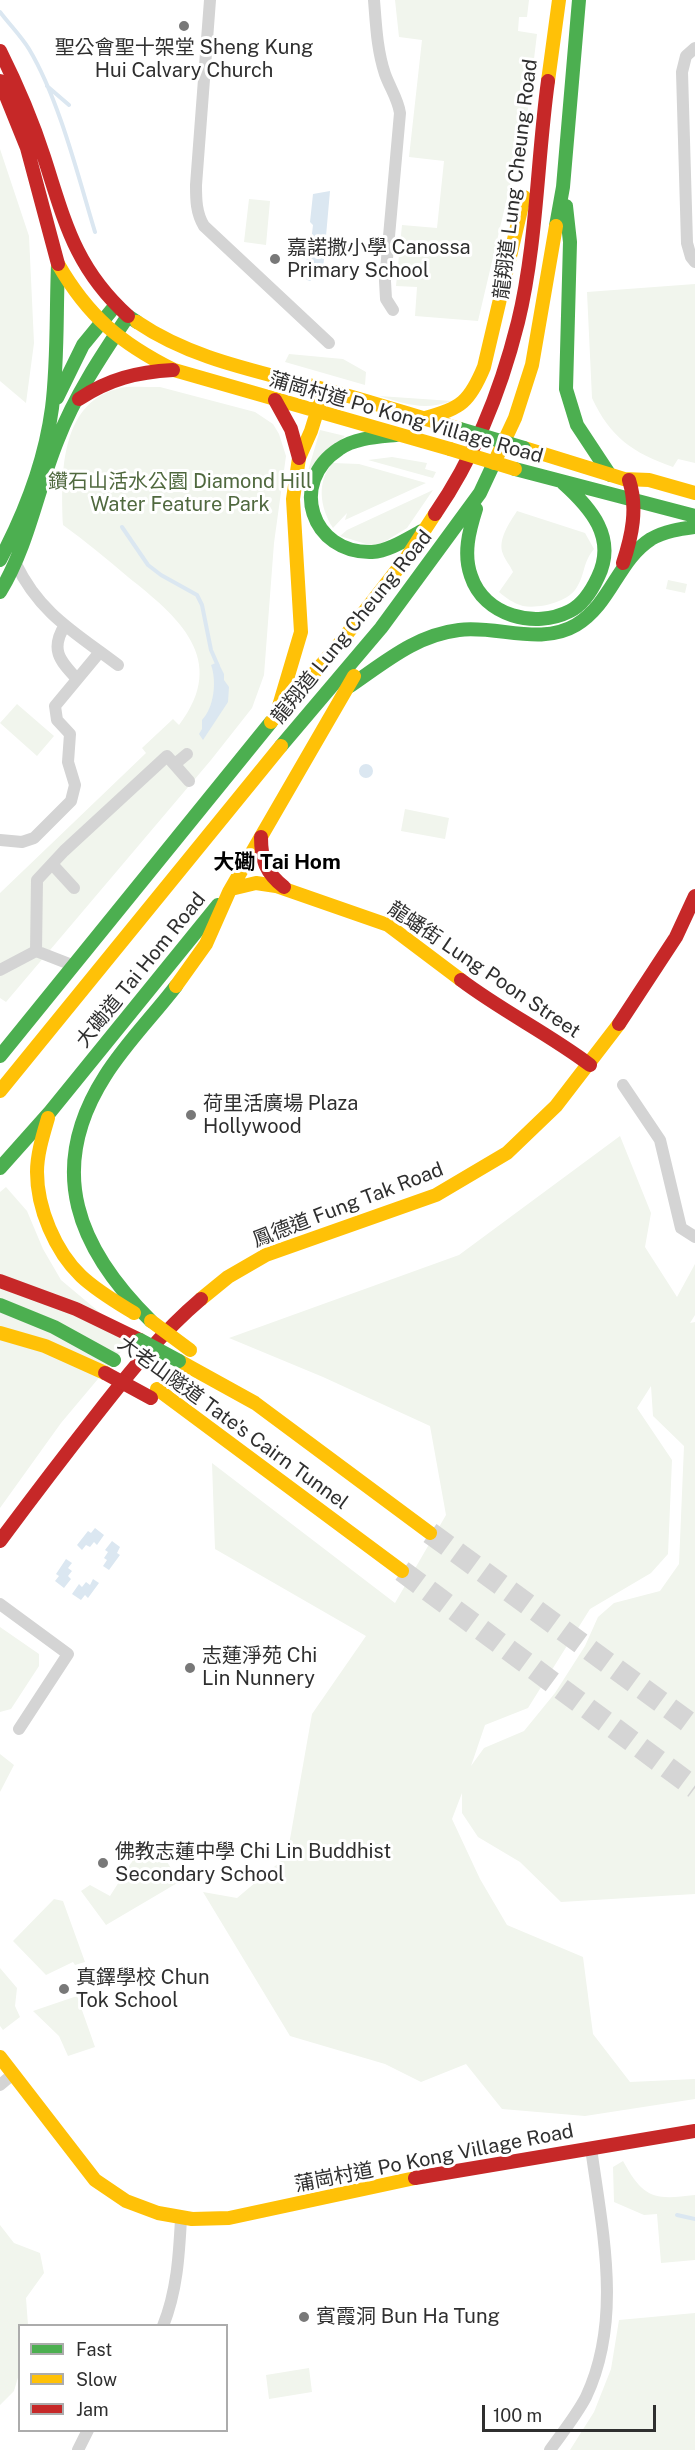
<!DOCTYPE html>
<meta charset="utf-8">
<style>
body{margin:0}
#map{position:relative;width:695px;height:2450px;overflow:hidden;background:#fff;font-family:"Public Sans",sans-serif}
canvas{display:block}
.legend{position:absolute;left:18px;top:2324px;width:210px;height:108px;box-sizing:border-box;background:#fff;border:2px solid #acacac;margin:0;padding:8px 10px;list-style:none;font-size:18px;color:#2f2f2f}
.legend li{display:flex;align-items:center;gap:12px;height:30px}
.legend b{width:30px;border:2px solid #acacac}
.scale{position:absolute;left:482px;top:2405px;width:174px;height:27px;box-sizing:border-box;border:3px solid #2f2f2f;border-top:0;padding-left:8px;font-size:18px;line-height:21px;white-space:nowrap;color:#2f2f2f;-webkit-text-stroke:4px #fff;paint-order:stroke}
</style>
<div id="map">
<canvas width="695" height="2450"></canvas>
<ul class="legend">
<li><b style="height:8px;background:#4caf50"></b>Fast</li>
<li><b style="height:8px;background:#ffc107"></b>Slow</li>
<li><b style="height:8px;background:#c62828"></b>Jam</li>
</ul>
<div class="scale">100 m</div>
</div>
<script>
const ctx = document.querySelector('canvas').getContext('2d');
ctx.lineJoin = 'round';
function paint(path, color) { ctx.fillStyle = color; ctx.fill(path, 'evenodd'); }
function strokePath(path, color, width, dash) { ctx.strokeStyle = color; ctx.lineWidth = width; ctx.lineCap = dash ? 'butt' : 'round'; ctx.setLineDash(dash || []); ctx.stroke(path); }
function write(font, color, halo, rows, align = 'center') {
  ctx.font = font + ' "Public Sans","Noto Sans TC",sans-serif'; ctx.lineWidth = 6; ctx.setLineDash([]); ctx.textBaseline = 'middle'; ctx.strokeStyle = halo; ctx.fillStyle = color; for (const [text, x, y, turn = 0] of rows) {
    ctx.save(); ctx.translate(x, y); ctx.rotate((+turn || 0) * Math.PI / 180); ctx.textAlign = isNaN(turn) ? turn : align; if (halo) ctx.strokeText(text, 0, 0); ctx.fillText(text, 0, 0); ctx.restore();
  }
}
paint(new Path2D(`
 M395,0H529L527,17H519L518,31L537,34L528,109L478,321L415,316L417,287L396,286L402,225L437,228L444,161L409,157L422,40L399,37Z
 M0,149L29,236L34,343L26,403L0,381Z
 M249,199L270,201L266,245L244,242Z
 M695,284V463L678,459L673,467C633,453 610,437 592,398L587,292Z
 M289,354L343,359L366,372L365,385L285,362Z
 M145,387H160L255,412L273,424L279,434L286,456L274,543L264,675L252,708L211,760L6,1002L0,998V893L146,753L142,748L173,719L179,725C230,659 177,616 128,577C107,559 85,541 63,525C61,478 59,404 117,389C125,386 136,387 145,387Z
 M379,396L452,401C423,411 407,404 379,396Z
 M320,430L345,436L308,471Z
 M392,457L427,463L425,469L436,472L433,478L368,460Z
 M333,463L359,464L426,483L345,520L347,513L333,528C320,508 316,481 333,463Z
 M433,490L407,528L376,547L340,536L347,530Z
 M517,511L585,533L594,549C582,564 586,572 577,587C569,602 539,609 523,606C513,603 506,598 499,592L513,572C510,565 505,560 503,554C497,540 510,522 517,511Z
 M668,580L687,584L685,593L666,589Z
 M17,704L54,736L37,756L0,723Z
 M405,809L449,818L445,839L401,831Z
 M620,1136L651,1213L645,1247L677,1297L695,1264V1315L690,1323L695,1322V1894L561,1902L520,1862L478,1837L462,1813V1793L452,1819L480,1879L507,1925L583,1957L593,2034L630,2082L695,2079V2099L585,2116L502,2109L466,2064L421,2082L385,2064L290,2036L203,1892L237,1898L287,1856L312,1714L366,1636L215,1549L212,1463L395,1603L446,1515L430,1426L323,1377L229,1338L459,1255ZM651,1386L653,1416L684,1446L679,1564L660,1591L614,1603L598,1617L585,1646L555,1693L524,1731L484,1748L471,1766L485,1725L528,1708L590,1609L651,1573L668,1554L672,1460L637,1408Z
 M6,1187L27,1211L43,1249L61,1280L123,1332L129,1342L61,1423L0,1508V1192Z
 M0,1627L39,1654V1666L11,1709L0,1712Z
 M0,1754L14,1765L0,1792Z
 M145,1841L149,1847L156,1843L179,1882L106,1925L81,1891L90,1885L110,1896Z
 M54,1899L63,1901L85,1962L75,1965L73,1962L46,1975L13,1941Z
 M0,1968L17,1988L15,2006L20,2017L3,2030L0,2026Z
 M77,1996L95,2047L68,2056L59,2036L33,2011Z
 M623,2161C644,2199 654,2200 695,2195V2260L661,2263L657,2214L644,2215L614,2202L613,2167Z
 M0,2225L14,2243L40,2253L44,2273L26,2298L28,2325L20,2326L19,2374L14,2391L0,2405Z
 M695,2313V2450H570L594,2412L611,2369L619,2320Z
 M309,2368L312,2392L269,2399L266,2375Z`), '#f1f5ed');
paint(new Path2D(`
 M330,191L323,270L310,281L307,280L305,278L308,245L311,242L313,225L310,222L313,194Z
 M218,662L224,674V680L229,687L228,702L203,740L199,734L202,729V720C214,708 217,681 211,665Z
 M359 771a7 7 0 1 1 14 0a7 7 0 1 1-14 0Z
 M95,1528L104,1535L97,1545L94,1542L90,1547L86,1545L82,1550L77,1545L88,1531L91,1533Z
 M112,1541L120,1547L117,1553L120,1555L109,1570L103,1566L107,1560L104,1558L108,1552L105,1550Z
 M66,1559L72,1563L68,1568L72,1571L68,1576L71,1579L64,1588L55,1581L59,1576L56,1574Z
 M93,1579L99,1583L88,1598L85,1595L81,1600L72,1594L79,1584L82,1587L86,1582L90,1585Z`), '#dbe7f1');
strokePath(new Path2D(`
 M0,12C9,24 21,36 29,49C59,99 78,176 95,232
 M47,86L69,105
 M122,527L148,565L161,575L197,595L202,605L211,650L218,666
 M677,2215L695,2219`), '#dbe7f1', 4);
strokePath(new Path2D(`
 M430,1533L695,1727
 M402,1571L695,1788`), '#d5d5d5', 22, [22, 11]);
strokePath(new Path2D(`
 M210,0L196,185C196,199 196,213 204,226L329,343
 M374,0C376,25 377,50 385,74C390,88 398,99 400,113L385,281L386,299L393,310
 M695,48L686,56L682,72L687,243L691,257L695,262
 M16,564C40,614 76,633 118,665
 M65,625C50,649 59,660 77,679
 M175,764L187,754
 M0,840L22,842L34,838L71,801L75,785L68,762L70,734L57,720L55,706L99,653
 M52,864L74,888
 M36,951L72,965
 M0,970L36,951L37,880L64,851L167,756L189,781
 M623,1085L660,1140L681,1228L695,1237
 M0,1604L68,1654L19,1729
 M0,2085L13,2074
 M163,2326C177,2291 179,2256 181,2219
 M78,2450L88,2430
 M550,2450C562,2433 576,2416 586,2397C623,2319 602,2229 591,2148`), '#d4d4d4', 12);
strokePath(new Path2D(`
 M566,206L570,242L566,389L577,425L610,475
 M556,226L563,187L579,0
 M57,398L83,345L115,306
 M396,435C377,437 355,438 339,449C288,482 311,554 372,552C389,551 407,539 422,531
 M515,469L695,516
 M476,509C469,531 463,554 471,576C484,616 535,629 570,611C584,604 592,590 598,577C617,538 591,508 563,483
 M0,560C25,513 45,461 52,408C58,361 56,313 58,265
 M0,592C29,544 37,490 58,439C75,395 102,355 128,316L137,322
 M350,686C384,663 416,635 459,630C497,625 541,646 576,625C611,604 618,560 651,539C665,531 680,529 695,527
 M281,746L381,628L480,493L494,463
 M0,1056L271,722
 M0,1168L50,1112L218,905
 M0,1305L54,1327L114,1360
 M151,1321C78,1249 45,1170 105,1076C125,1044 153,1016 176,986`), '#4caf50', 14);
strokePath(new Path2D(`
 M548,81L559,0
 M58,264C88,316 120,343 174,370L450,449
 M137,322C193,360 259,371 323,389C369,401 414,416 460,429
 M425,418C461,409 470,401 484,367L524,197
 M524,448L624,479L649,480L695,493
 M494,463L515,418L532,365L556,226
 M279,706L301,632L293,499L299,458L311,431L324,389
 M271,722L336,648L407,557L435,514
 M231,889L256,883L276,886L388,925L461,980
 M229,892L354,676
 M176,986L206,944L229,892
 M0,1091L281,746
 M48,1118C43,1135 37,1154 37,1172C37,1208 55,1251 81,1276C97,1291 116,1302 134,1313
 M201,1299L228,1277L266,1255L436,1195L507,1153L556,1106L619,1024
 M0,1333L45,1346L105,1373
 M179,1361L255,1403L430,1533
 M157,1389L402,1571
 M0,2057L95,2180L126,2201L158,2213L192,2219L229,2218L415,2178`), '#ffc107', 14);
strokePath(new Path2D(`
 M0,51C17,85 32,120 44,157C65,222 75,268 128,316
 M0,81L27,148L58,264
 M79,399C109,379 137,372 173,370
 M275,400L291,429L299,458
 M435,514C475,456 501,390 518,322C537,244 537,160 548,81
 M623,563C632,536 638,508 629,480
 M261,837C261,860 266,873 284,887
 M461,980C502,1011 549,1034 590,1065
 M619,1024L676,937L695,896
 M0,1281L76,1309L140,1340
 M0,1541C32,1498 64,1456 97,1414C129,1373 161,1333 201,1299
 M415,2178L695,2131`), '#c62828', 14);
strokePath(new Path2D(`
 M460,429L524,448
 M140,1340L179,1361`), '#4caf50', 14);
strokePath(new Path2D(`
 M450,449L515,469
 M151,1321L190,1350`), '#ffc107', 14);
strokePath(new Path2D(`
 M105,1373L151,1398`), '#c62828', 14);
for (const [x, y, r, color] of [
 [184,26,6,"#787878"],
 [275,259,6,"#787878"],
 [191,1115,6,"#787878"],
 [190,1668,6,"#787878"],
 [103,1863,6,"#787878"],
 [64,1989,6,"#787878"],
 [304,2317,6,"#787878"]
]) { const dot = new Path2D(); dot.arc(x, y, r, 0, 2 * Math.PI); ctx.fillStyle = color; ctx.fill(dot); strokePath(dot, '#fff', 2); }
write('20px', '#2f2f2f', '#fff', [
 ["聖公會聖十架堂 Sheng Kung",184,48,"center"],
 ["Hui Calvary Church",184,71,"center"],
 ["嘉諾撒小學 Canossa",287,248],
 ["Primary School",287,271],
 ["荷里活廣場 Plaza",203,1104],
 ["Hollywood",203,1127],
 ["志蓮淨苑 Chi",202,1656],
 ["Lin Nunnery",202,1679],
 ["佛教志蓮中學 Chi Lin Buddhist",115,1852],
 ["Secondary School",115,1875],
 ["真鐸學校 Chun",76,1978],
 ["Tok School",76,2001],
 ["賓霞洞 Bun Ha Tung",316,2317]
], 'left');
write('20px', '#2f2f2f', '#fff', [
 ["龍翔道 Lung Cheung Road",516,179,-83],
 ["蒲崗村道 Po Kong Village Road",406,418,16],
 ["龍翔道 Lung Cheung Road",352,627,-51],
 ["大磡道 Tai Hom Road",141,970,-51],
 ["龍蟠街 Lung Poon Street",484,970,34],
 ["鳳德道 Fung Tak Road",348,1205,-21],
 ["大老山隧道 Tate's Cairn Tunnel",233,1423,36],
 ["蒲崗村道 Po Kong Village Road",434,2158,-11]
]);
write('20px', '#50693f', '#fff', [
 ["鑽石山活水公園 Diamond Hill",180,482],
 ["Water Feature Park",180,505]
]);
write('bold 21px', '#000', '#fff', [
 ["大磡 Tai Hom",277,863]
]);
</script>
